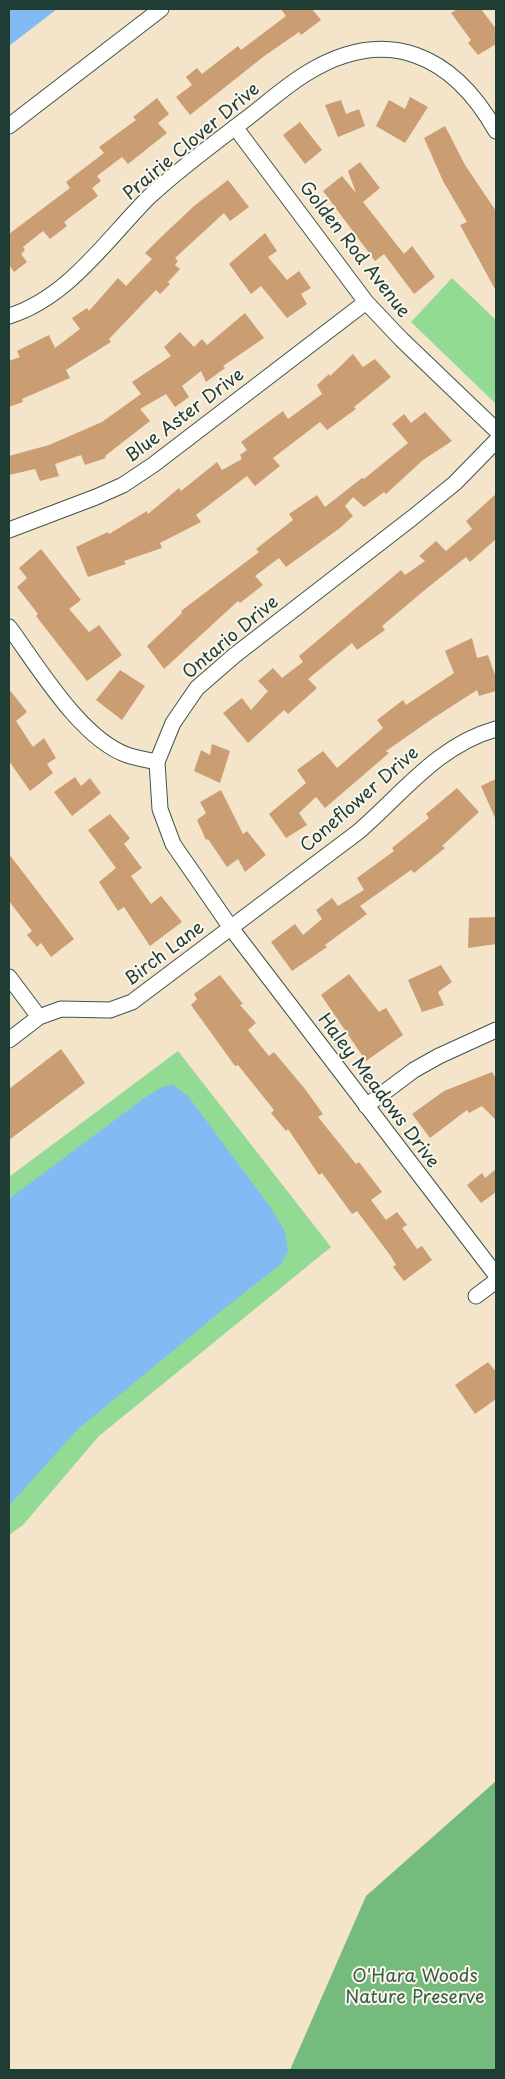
<!DOCTYPE html>
<style>
body{margin:0}
#map{position:relative;width:505px;height:2079px;overflow:hidden;background:#f4e4ca;font-family:"Playpen Sans",sans-serif}
canvas{display:block}
.frame{position:absolute;inset:0;border:10px solid #1f3d34;pointer-events:none}
</style>
<div id="map">
<canvas width="505" height="2079"></canvas>
<div class="frame"></div>
</div>
<script>
const ctx = document.querySelector('canvas').getContext('2d');
ctx.lineJoin = 'round';
function paint(path, color) { ctx.fillStyle = color; ctx.fill(path, 'evenodd'); }
function strokePath(path, color, width, dash) { ctx.strokeStyle = color; ctx.lineWidth = width; ctx.lineCap = dash ? 'butt' : 'round'; ctx.setLineDash(dash || []); ctx.stroke(path); }
function write(font, color, halo, rows, align = 'center') {
  ctx.font = font + ' "Playpen Sans",sans-serif'; ctx.lineWidth = 4; ctx.setLineDash([]); ctx.textBaseline = 'middle'; ctx.strokeStyle = halo; ctx.fillStyle = color; for (const [text, x, y, turn = 0] of rows) {
    ctx.save(); ctx.translate(x, y); ctx.rotate((+turn || 0) * Math.PI / 180); ctx.textAlign = isNaN(turn) ? turn : align; if (halo) ctx.strokeText(text, 0, 0); ctx.fillText(text, 0, 0); ctx.restore();
  }
}
paint(new Path2D(`
 M452,278L496,320V404L411,322Z
 M178,1051L331,1247L99,1436L23,1525L9,1535V1177Z`), '#93db95');
paint(new Path2D(`
 M496,1781V2070H290L366,1896Z`), '#76bb7e');
paint(new Path2D(`
 M9,9H57L9,46Z
 M173,1085L188,1096L271,1208L285,1232L288,1251L281,1264L225,1308L78,1429L9,1506V1199L143,1099L162,1087Z`), '#82baf3');
paint(new Path2D(`
 M281,9H312L321,20L301,35L299,32L263,57L190,115L176,97L192,85L186,77L197,68L202,74L238,46L241,50L286,16Z
 M457,9H481L496,29V44L478,55L468,43L471,40L451,13Z
 M410,97L428,107L405,143L376,126L389,100L405,109Z
 M157,98L169,114L158,123L167,133L128,164L122,157L97,176L101,181L92,188L98,196L64,222L67,226L50,239L43,231L23,247L25,250L21,254L27,262L14,272L9,265V234L70,188L66,182L104,153L99,147L136,120L133,117Z
 M341,100L346,114L359,109L365,126L338,137L325,105Z
 M300,122L322,150L305,164L283,135Z
 M445,126L465,165L496,211V291L460,225L467,222L443,181L424,138Z
 M360,162L380,188L363,202L404,254L412,246L435,277L414,294L384,254L375,261L323,191L342,176L356,193L348,171Z
 M228,180L249,207L230,221L224,213L175,258L178,261L175,265L180,269L168,282L170,284L160,294L156,290L109,339L111,342L66,370L70,378L22,399L23,402L9,407V361L20,357L17,351L49,335L55,348L80,329L72,318L87,308L89,311L118,278L126,286L152,259L145,253L157,241L194,206Z
 M265,233L277,251L268,257L287,280L299,271L311,288L301,294L307,304L287,318L261,286L251,294L229,264Z
 M245,313L264,338L223,366L225,368L206,382L201,371L182,386L189,397L175,407L166,394L140,409L150,421L105,456L106,458L85,465L81,455L55,464L59,476L40,481L35,469L9,475V456L49,445L102,422L141,394L132,382L171,356L164,347L180,332L194,347L202,339L207,345Z
 M353,354L363,367L375,359L391,377L354,407L356,409L327,430L320,422L273,458L280,466L255,486L247,476L196,515L201,522L160,543L162,548L124,561L126,564L88,577L76,547L108,532L109,534L147,511L148,514L179,488L181,491L217,462L222,470L242,459L240,455L247,450L241,442L283,411L288,419L322,394L317,385L329,374L330,376Z
 M425,412L452,441L423,460L386,494L384,492L364,507L353,497L345,506L353,516L340,528L286,567L279,558L255,576L263,585L240,603L238,601L164,669L147,646L182,613L181,611L259,552L256,549L293,520L289,514L317,495L325,507L362,478L364,479L408,443L392,424L404,414L411,423Z
 M496,494V539L470,562L466,557L426,589L382,626L385,630L357,650L352,643L308,679L317,688L288,714L284,710L248,743L223,713L242,698L251,710L268,691L258,681L273,668L282,678L303,662L299,656L401,570L405,575L425,561L419,556L436,541L446,551L472,529L466,521Z
 M41,549L81,600L69,609L89,632L99,625L122,655L87,681L57,643L36,616L38,614L17,587L27,578L19,568Z
 M472,638L477,658L488,655L496,678V691L479,696L477,690L432,719L386,751L389,753L325,808L316,797L299,813L307,825L286,838L269,814L306,783L297,770L323,751L337,768L383,728L377,720L403,700L406,705L454,673L445,651Z
 M120,670L145,686L122,720L96,700Z
 M9,689L27,712L16,721L33,747L44,738L56,758L47,764L53,773L30,791L9,761Z
 M212,744L230,751L220,783L194,771L201,750L210,755Z
 M75,777L81,786L90,778L101,793L72,816L54,792Z
 M496,779V820L481,786Z
 M457,788L479,812L442,846L445,848L414,873L411,870L360,906L367,914L325,945L327,947L292,971L271,942L295,924L303,935L322,919L316,910L332,898L338,906L364,890L357,878L394,851L392,848L429,818L426,814Z
 M221,790L243,834L247,831L266,855L245,872L238,859L227,867L208,839L206,840L197,820L206,813L200,802Z
 M110,814L130,838L124,844L142,868L131,876L151,904L161,896L182,922L150,946L124,907L118,911L99,882L116,868L88,830Z
 M9,854L74,939L51,957L41,943L37,947L27,935L32,931L9,901Z
 M496,917V944L468,948L469,918Z
 M441,965L452,982L438,992L444,1005L422,1012L408,980Z
 M349,974L379,1012L386,1008L403,1035L366,1061L321,995Z
 M220,975L243,1004L240,1005L256,1023L248,1030L269,1056L274,1052L305,1089L323,1114L318,1117L356,1164L359,1162L382,1192L371,1200L386,1220L397,1212L407,1225L402,1228L417,1249L422,1246L432,1260L404,1281L393,1267L396,1265L390,1255L357,1211L352,1214L322,1173L319,1175L288,1129L286,1131L271,1113L274,1110L238,1065L235,1066L191,1005L197,999L194,994Z
 M61,1049L85,1083L9,1140V1089Z
 M492,1072L496,1079V1120L482,1106L469,1113L467,1110L430,1138L412,1114L444,1091Z
 M496,1169V1192L481,1203L467,1185L482,1173L485,1178Z
 M488,1362L496,1372V1399L475,1414L455,1385Z`), '#cb9d73');
const minor = new Path2D(`
 M9,126L161,9
 M235,127L366,302L401,339L496,430
 M9,316C68,298 107,239 149,197C180,168 216,142 250,116C268,102 287,85 307,73C387,24 453,55 496,131
 M496,441L455,483L412,518L235,655L197,688L173,723L157,762L160,809L173,844L231,928L496,1275
 M9,530L96,497L123,485L153,465L366,302
 M9,627C38,666 80,738 127,755C136,758 147,760 157,762
 M9,977L39,1017
 M9,1040L39,1017L61,1009L110,1010L132,1002L358,832C402,794 438,745 496,729
 M366,1106L414,1070L439,1056L496,1030
 M476,1296L496,1281`);
strokePath(minor, '#3f564a', 17);
strokePath(minor, '#fff', 15);
write('18px', '#1f3d34', '#fbf7ec', [
 ["Prairie Clover Drive",192,142,-40],
 ["Golden Rod Avenue",354,250,52],
 ["Blue Aster Drive",185,416,-37],
 ["Ontario Drive",231,638,-40],
 ["Coneflower Drive",360,800,-41],
 ["Birch Lane",165,954,-37],
 ["Haley Meadows Drive",378,1091,53]
]);
write('18px', '#365d47', '#fbf7ec', [
 ["O'Hara Woods",415,1977],
 ["Nature Preserve",415,1998]
]);
</script>
